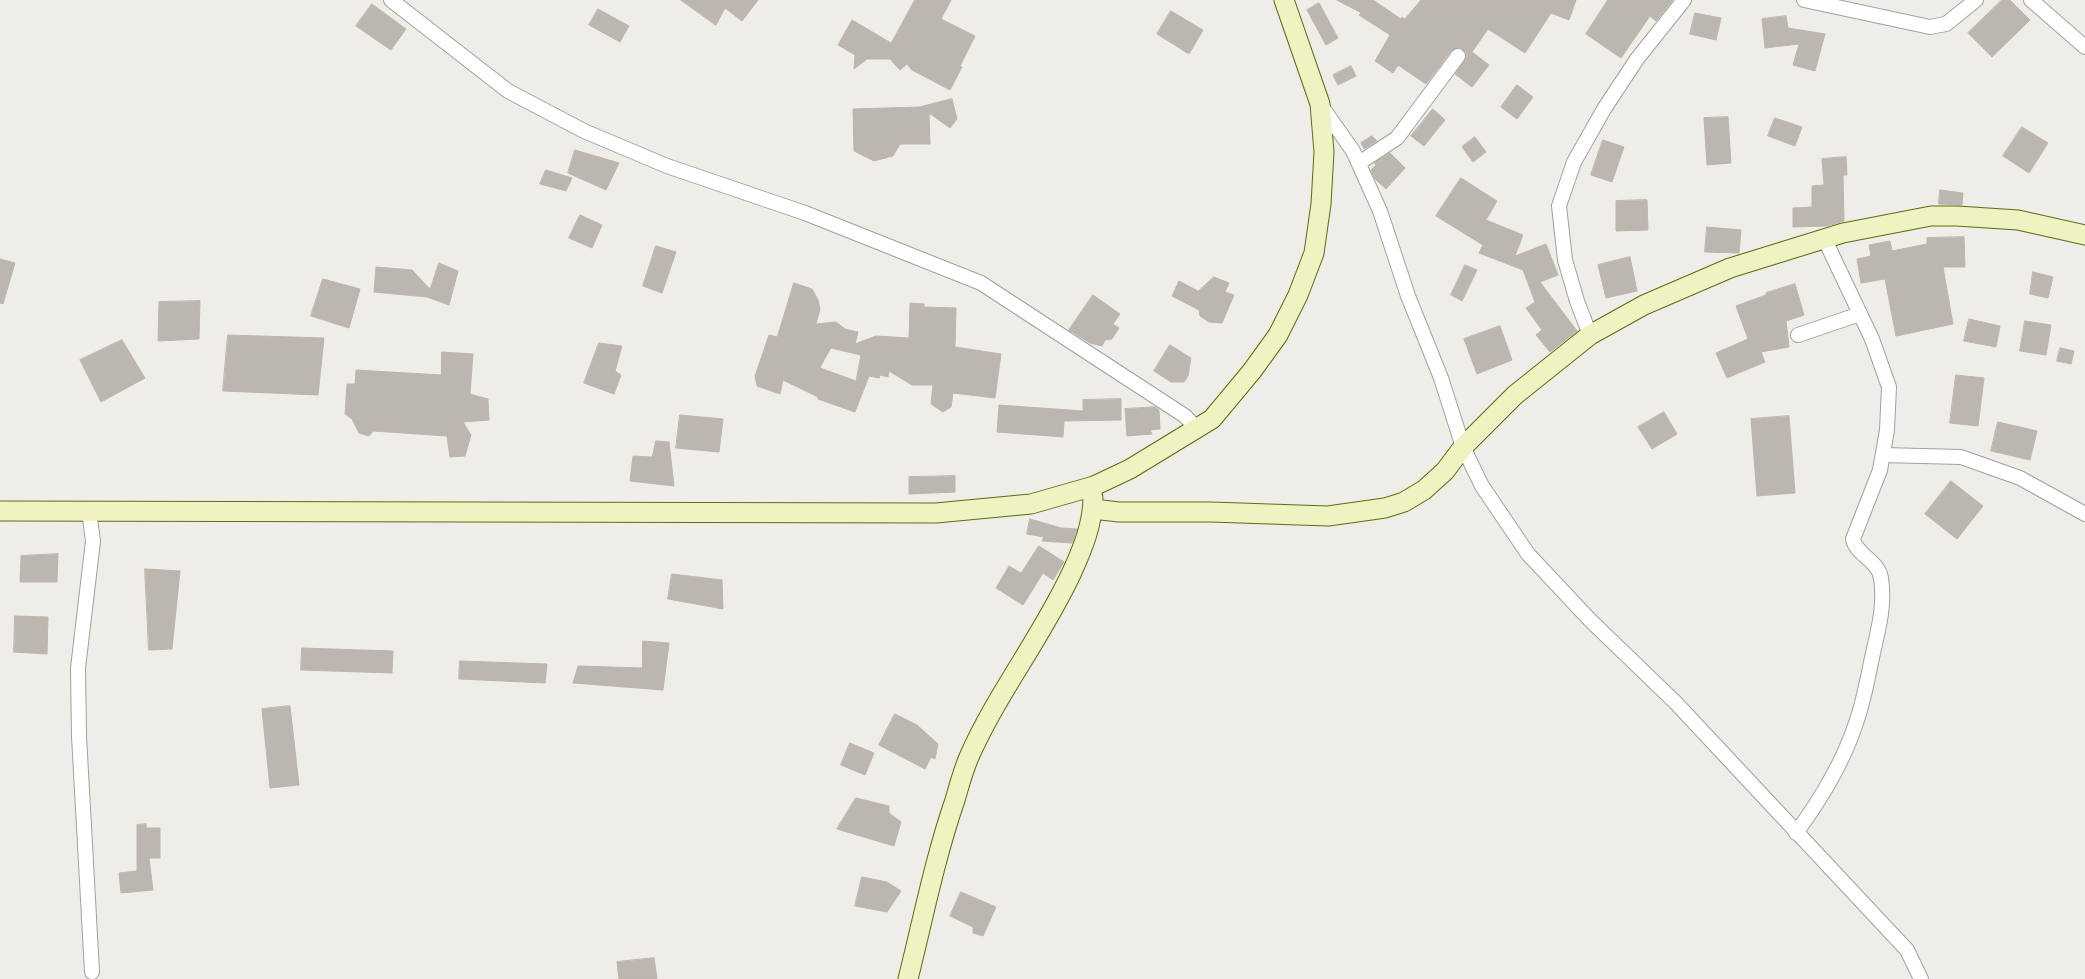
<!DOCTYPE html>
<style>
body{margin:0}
canvas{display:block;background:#efede7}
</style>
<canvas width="2085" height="979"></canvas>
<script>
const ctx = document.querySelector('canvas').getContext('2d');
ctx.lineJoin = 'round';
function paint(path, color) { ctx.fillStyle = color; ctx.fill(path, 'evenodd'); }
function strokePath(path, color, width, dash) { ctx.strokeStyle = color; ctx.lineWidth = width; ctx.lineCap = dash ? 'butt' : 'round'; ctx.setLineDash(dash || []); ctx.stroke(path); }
const building = new Path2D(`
 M681,0H758L742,21L725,8L716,25Z
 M915,0H951L941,19L975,36L960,66L962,67L950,90L912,70L907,64L900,70L890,59H867L854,69L855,55L838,45L852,20L891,43Z
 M1337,0H1373L1401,19L1402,17L1405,19L1421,0H1576L1569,20L1551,13L1525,53L1488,29L1472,52L1489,65L1472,87L1455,74L1467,57L1466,52L1459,47L1451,51L1426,84L1398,65L1393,73L1375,61L1390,35L1359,15L1361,13Z
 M1608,0H1673L1656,21L1650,16L1621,58L1586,34Z
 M2002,0H2010L2030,20L1992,57L1968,33Z
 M1319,3L1338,38L1326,45L1307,10Z
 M372,4L406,29L391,50L356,26Z
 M598,9L629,26L620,42L589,25Z
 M1171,11L1203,30L1189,54L1157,34Z
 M1695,13L1721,18L1716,40L1690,34Z
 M1786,16L1788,28L1825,34L1815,71L1793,65L1799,44L1765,48L1762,19Z
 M1351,66L1356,76L1338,85L1333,75Z
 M1517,85L1533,97L1517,119L1501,107Z
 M952,99L957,119L950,128L929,113L930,144H900L893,156L874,161L854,151L853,109L919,107Z
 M1433,109L1445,120L1424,146L1411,136Z
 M1728,117L1731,163L1707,165L1704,118Z
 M1775,118L1802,127L1795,146L1768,136Z
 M2022,127L2048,143L2029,173L2003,156Z
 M1372,136L1377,141L1364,149L1361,143Z
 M1475,137L1486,152L1473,162L1462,147Z
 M1603,140L1624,147L1612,182L1591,175Z
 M575,150L619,163L606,190L568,173Z
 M1390,153L1405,168L1386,189L1375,179L1371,170L1376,165L1374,163Z
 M1846,157L1847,175H1843L1844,221L1827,226L1793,227V208L1812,207V186L1824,185L1822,159Z
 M546,170L572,178L566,191L540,184Z
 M1461,178L1497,201L1486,220L1523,235L1515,256L1546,244L1558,275L1540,282L1577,331L1550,352L1536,335L1542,330L1526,308L1535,302L1523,270L1479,253L1483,245L1436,216Z
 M1940,190L1963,193L1962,205L1939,204Z
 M1647,200L1648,230L1616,231V201Z
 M580,215L602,225L592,248L569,238Z
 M1707,227L1741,230L1739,253L1705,252Z
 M1964,237L1965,267H1943L1953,324L1896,336L1885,279L1861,283L1857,259L1871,256L1869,245L1890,241L1892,251L1927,244V238Z
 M656,246L676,252L662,293L643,286Z
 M1630,257L1637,291L1606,298L1598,265Z
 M0,259L15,263L3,304L0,303Z
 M439,263L458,271L449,305L427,297L374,292L376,267L412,270L430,289Z
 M1465,265L1477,270L1462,301L1451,295Z
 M2033,272L2053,277L2048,298L2030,294Z
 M1214,277L1229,283L1225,292L1234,295L1222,323L1209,322L1200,316L1199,310L1172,296L1179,281L1198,291Z
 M323,279L360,289L349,328L311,316Z
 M794,283L812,289L818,300L820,309L816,324L836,322L845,329L858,332L855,344L876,336L909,338L910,303L924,304V307L956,308L955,347L1001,354L995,398L953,393L951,407L943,412L931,404L933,385H912L889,371L888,377L880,375L879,378L869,376L855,412L818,399V397L783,380L780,394L757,386L755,376L769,335L777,337ZM831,348L861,355L856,381L820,368Z
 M1795,284L1804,315L1786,321L1789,347L1761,352L1765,362L1727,378L1716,353L1748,339L1736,306L1766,295V293Z
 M1093,295L1120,314L1113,324L1119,328L1112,339L1105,340L1102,346L1090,343L1069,330Z
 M200,301L199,339L158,341L159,302Z
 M1969,319L2000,326L1996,347L1964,341Z
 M2025,321L2051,325L2046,355L2020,351Z
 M1500,326L1512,360L1477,374L1464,339Z
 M228,335L324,338L318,395L223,391Z
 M122,340L145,378L101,402L80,360Z
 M599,343L622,346L615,371L621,375L614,394L584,383Z
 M1170,345L1191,358L1188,376L1184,382H1171L1154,371Z
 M2060,348L2074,351L2071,364L2057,361Z
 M442,352L473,354L470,394L488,399L489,420L463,422L471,435L465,456L450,457L447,436L373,431L369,436L359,433L352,419L345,414L347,384H355L356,370L441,375Z
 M1956,375L1984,378L1978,426L1950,423Z
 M1121,399V420L1064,421L1063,437L997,432L999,405L1083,411V400Z
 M1155,407L1159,410L1160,429L1150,430L1152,434L1127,436L1125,409Z
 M1664,412L1677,434L1652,449L1638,427Z
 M680,415L723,419L719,452L676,448Z
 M1789,416L1795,493L1757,496L1751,419Z
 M1998,422L2037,431L2030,460L1991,451Z
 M656,441L669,442L674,486L630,481L633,456L652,457Z
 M955,476V492L909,494V477Z
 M1951,481L1983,506L1957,539L1925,514Z
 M1030,519L1061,528L1077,529L1072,543L1042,541L1044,537L1027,534Z
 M1039,546L1064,562L1053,580L1043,573L1023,605L996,588L1009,566L1021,573Z
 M58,554L57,582H20L21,556Z
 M145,569L180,571L172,649L149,650Z
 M672,574L722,580L723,609L668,599Z
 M15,616L48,617L47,654L14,652Z
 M643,641L669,643L663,690L573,683L578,666L642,668Z
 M302,648L393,651L392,673L301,670Z
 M460,661L547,664L545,683L459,679Z
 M290,706L299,785L270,788L262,709Z
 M895,714L917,725L938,744L935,759L931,757L925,769L879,745Z
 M850,743L874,753L865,775L841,765Z
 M856,798L889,806V813L901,822L894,846L837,829Z
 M146,824V828H160V858H149L153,890L121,893L119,873L137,871V825Z
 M862,877L887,882L901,891L887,912L855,906Z
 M961,892L996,907L983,936L973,933V927L950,916Z
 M654,958L657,979H619L617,962Z`);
paint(building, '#bcb6b0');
strokePath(building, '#bfb5ab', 1);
const street = new Path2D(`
 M391,0L508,91L584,131L667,166L805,213L981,283L1185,416L1197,429
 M1804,0L1930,27L1946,24L1976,0
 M2031,0L2085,47
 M1320,104L1353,151L1380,211L1408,296L1441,378L1463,447L1482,486L1528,554L1590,620L1676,703L1907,950L1921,979
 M1359,163L1397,138L1458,56
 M1590,335L1577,301L1565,260L1559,206L1574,162L1604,109L1637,59L1684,0
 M1798,335L1860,314
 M1883,455L1961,457L2020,478L2085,514
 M89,511L93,541L78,668L79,736L92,972
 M1796,833C1821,799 1843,763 1856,723C1864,701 1868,676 1873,653C1879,627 1885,604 1881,578C1878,560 1856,555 1853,539L1880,470L1887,430L1889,387L1872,339L1825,240`);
const secondary = new Path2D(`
 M1093,509L1119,512H1211L1328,516L1385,508L1404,502L1424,490L1445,471L1463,447L1515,395L1590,335L1644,305L1730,268L1843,233L1931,216H1957L2018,220L2085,235
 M0,511L936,513L1031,504L1094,486L1130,469L1212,419L1252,371L1278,335L1298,295L1314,253L1321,204L1324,152L1320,104L1284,0
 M908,979C923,919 935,858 955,800C959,786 963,771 969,757C997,693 1042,637 1072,572C1083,548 1093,523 1093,497`);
strokePath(street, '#a1a1a1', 16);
strokePath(secondary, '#5e6b12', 21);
strokePath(street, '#fff', 14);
strokePath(secondary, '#eef3c1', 19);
</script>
